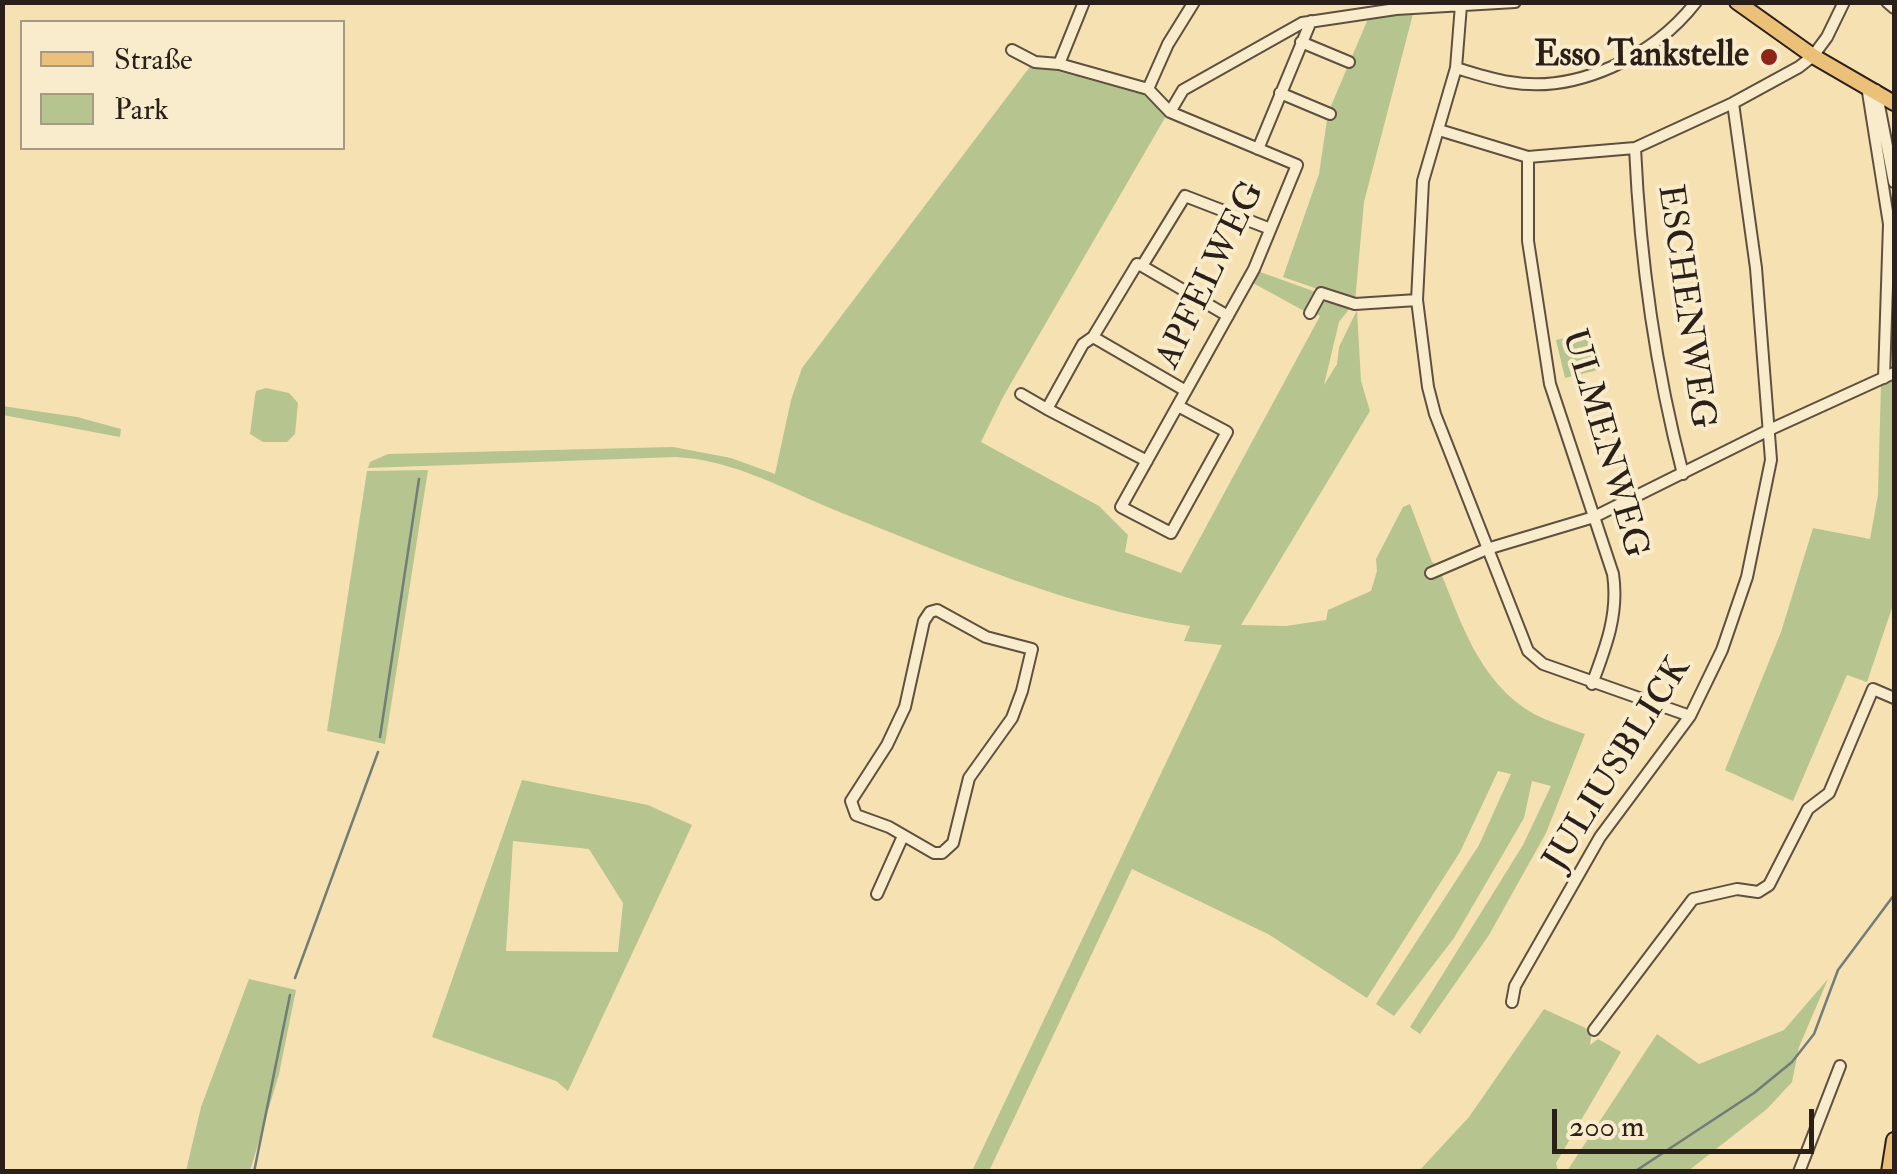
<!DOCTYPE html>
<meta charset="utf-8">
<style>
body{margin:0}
#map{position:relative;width:1897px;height:1174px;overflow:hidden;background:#f6e1b2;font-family:"IM FELL Double Pica",serif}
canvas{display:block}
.frame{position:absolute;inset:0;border:5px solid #2b2019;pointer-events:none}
.legend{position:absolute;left:20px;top:20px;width:325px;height:130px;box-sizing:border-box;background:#f9eccd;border:2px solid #a79a85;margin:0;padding:12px 18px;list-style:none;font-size:30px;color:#2b2019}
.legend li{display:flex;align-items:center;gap:20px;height:50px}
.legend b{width:50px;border:2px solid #a79a85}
.scale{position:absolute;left:1552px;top:1109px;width:262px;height:45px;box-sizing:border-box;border:5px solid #2b2019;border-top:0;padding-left:12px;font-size:30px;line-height:35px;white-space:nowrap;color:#2b2019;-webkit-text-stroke:8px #f9eccd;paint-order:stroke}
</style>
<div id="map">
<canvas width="1897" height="1174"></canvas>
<div class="frame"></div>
<ul class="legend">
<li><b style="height:12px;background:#ebc079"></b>Straße</li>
<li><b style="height:28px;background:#b6c490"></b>Park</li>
</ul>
<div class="scale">200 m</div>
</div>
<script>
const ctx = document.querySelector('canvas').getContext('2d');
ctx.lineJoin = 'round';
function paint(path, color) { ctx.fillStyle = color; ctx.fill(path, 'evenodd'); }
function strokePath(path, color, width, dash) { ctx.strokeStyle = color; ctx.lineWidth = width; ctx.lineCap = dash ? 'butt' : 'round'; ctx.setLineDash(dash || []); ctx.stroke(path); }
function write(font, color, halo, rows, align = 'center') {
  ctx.font = font + ' "IM FELL Double Pica",serif'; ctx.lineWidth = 8; ctx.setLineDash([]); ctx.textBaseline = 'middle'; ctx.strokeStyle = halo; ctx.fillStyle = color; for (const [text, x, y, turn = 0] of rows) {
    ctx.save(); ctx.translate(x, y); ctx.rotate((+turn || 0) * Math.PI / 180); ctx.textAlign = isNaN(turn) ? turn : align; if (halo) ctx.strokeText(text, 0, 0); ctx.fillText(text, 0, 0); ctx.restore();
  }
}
paint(new Path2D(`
 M1414,10L1364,202L1355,302L1283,277L1319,174L1328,113L1370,14Z
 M1032,64L1144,95L1166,116L1003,397L981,442L1099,506L1128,535L1125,552L1181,573L1320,316L1315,313L1322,301L1350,308L1339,322L1324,385L1337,364L1339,347L1357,310L1361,381L1370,411L1241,625L1286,626L1326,620L1328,610L1371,591L1377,571L1376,559L1403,507L1410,504L1432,562L1438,566C1461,621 1478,682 1534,714C1550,722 1568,728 1585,734L1546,833L1489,935L1420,1034L1410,1027L1523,845L1551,786L1532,781L1524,818L1454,938L1394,1016L1376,1004L1479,845L1511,774L1498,771L1460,852L1367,998L1268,934L1132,869L989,1171H972L1222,645L1184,641L1190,626C1069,608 955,558 842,513C787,491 736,460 676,457L368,468L370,462L388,454L673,447L731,458L775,474L791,400L802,368Z
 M1260,272L1316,292L1306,312L1253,283Z
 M1591,332L1598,370L1565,378L1556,340Z
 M1894,378V602L1867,682L1847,675L1793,801L1725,770L1781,632L1813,528L1870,539L1878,495L1881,384Z
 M266,388L289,393L298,403L295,434L287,442H263L250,434L255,396L256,391Z
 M2,406L77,417L121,429L120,437L3,415Z
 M428,470L385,744L327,731L367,471Z
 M522,780L648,805L692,825L568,1091L556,1081L432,1037ZM513,841L589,849L623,903L618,952L506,951Z
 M249,979L296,990L279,1074L250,1171H186L201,1107Z
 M1828,979L1799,1047L1792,1082L1767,1109L1688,1171H1567L1657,1034L1699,1064L1784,1030Z
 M1544,1009L1592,1031L1590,1045L1598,1039L1621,1052L1556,1163L1558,1171L1418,1172L1469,1117Z`), '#b6c490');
strokePath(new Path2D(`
 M380,737L419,479
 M295,978L378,752
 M254,1172L290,995
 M1634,1172L1754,1093L1792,1062L1814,1034L1838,970L1894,895`), '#717d77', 2.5);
const minor = new Path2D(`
 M1887,2L1894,8
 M1461,5L1456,68L1423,181L1417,300L1428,387L1435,414L1528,651L1543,664L1690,716
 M1301,42L1349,62
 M1012,50L1035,62L1059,64L1148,89
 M1059,64L1084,2
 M1456,68C1473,73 1491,79 1509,82C1577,94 1654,56 1696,2
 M1867,86L1889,224L1884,378
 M1148,89L1170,112L1297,165L1254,269L1121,507L1171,533L1227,432L1178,406
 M1148,89L1168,44L1194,2
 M1876,90L1894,182
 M1280,93L1330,114
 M1170,112L1183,90L1302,23L1396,9L1515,2
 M1439,130L1528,157L1635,148L1733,103L1799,67L1813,56L1827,37L1844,2
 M1635,148C1640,258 1655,367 1683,474
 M1258,149L1311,21
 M1528,157V241L1550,384L1613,574C1619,613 1606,647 1592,684
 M1142,266L1228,316
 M1310,313L1321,293L1355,304L1417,300
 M1093,337L1186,391
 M1021,394L1047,409
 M1147,461L1047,409L1083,344L1093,337L1137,264L1142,266L1185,196L1268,228
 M1431,573L1487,549L1594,517L1769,430L1894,373
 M937,610L986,637L1032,649L1022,691L1012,718L969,778L953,843L942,853H934L889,827L856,815L851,801L887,745L905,707L924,621L930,612Z
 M877,894L903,836
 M1512,1002L1515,986L1600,837L1690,716L1722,650L1747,577L1771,460L1756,268L1733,103
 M1594,1030L1693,899L1737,889L1758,892L1769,885L1808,809L1829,793L1873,689L1894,698
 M1799,1172L1840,1066`);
const major = new Path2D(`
 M1737,2L1813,56L1894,103
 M1889,1172L1894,1140`);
strokePath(minor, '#5e503f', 14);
strokePath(major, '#2b2019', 18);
strokePath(minor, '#f9eccd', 10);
strokePath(major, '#ebc079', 14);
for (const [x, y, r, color] of [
 [1769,57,10,"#8f2418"]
]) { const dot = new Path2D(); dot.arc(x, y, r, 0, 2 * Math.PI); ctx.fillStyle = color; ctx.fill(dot); strokePath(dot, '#f9eccd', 4); }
write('bold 35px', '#2b2019', '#f9eccd', [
 ["Esso Tankstelle",1749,57]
], 'right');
write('35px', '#2b2019', '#f9eccd', [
 ["APFELWEG",1212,276,-64],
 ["ESCHENWEG",1684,307,82],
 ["ULMENWEG",1603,444,74],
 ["JULIUSBLICK",1619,765,-58]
]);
</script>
